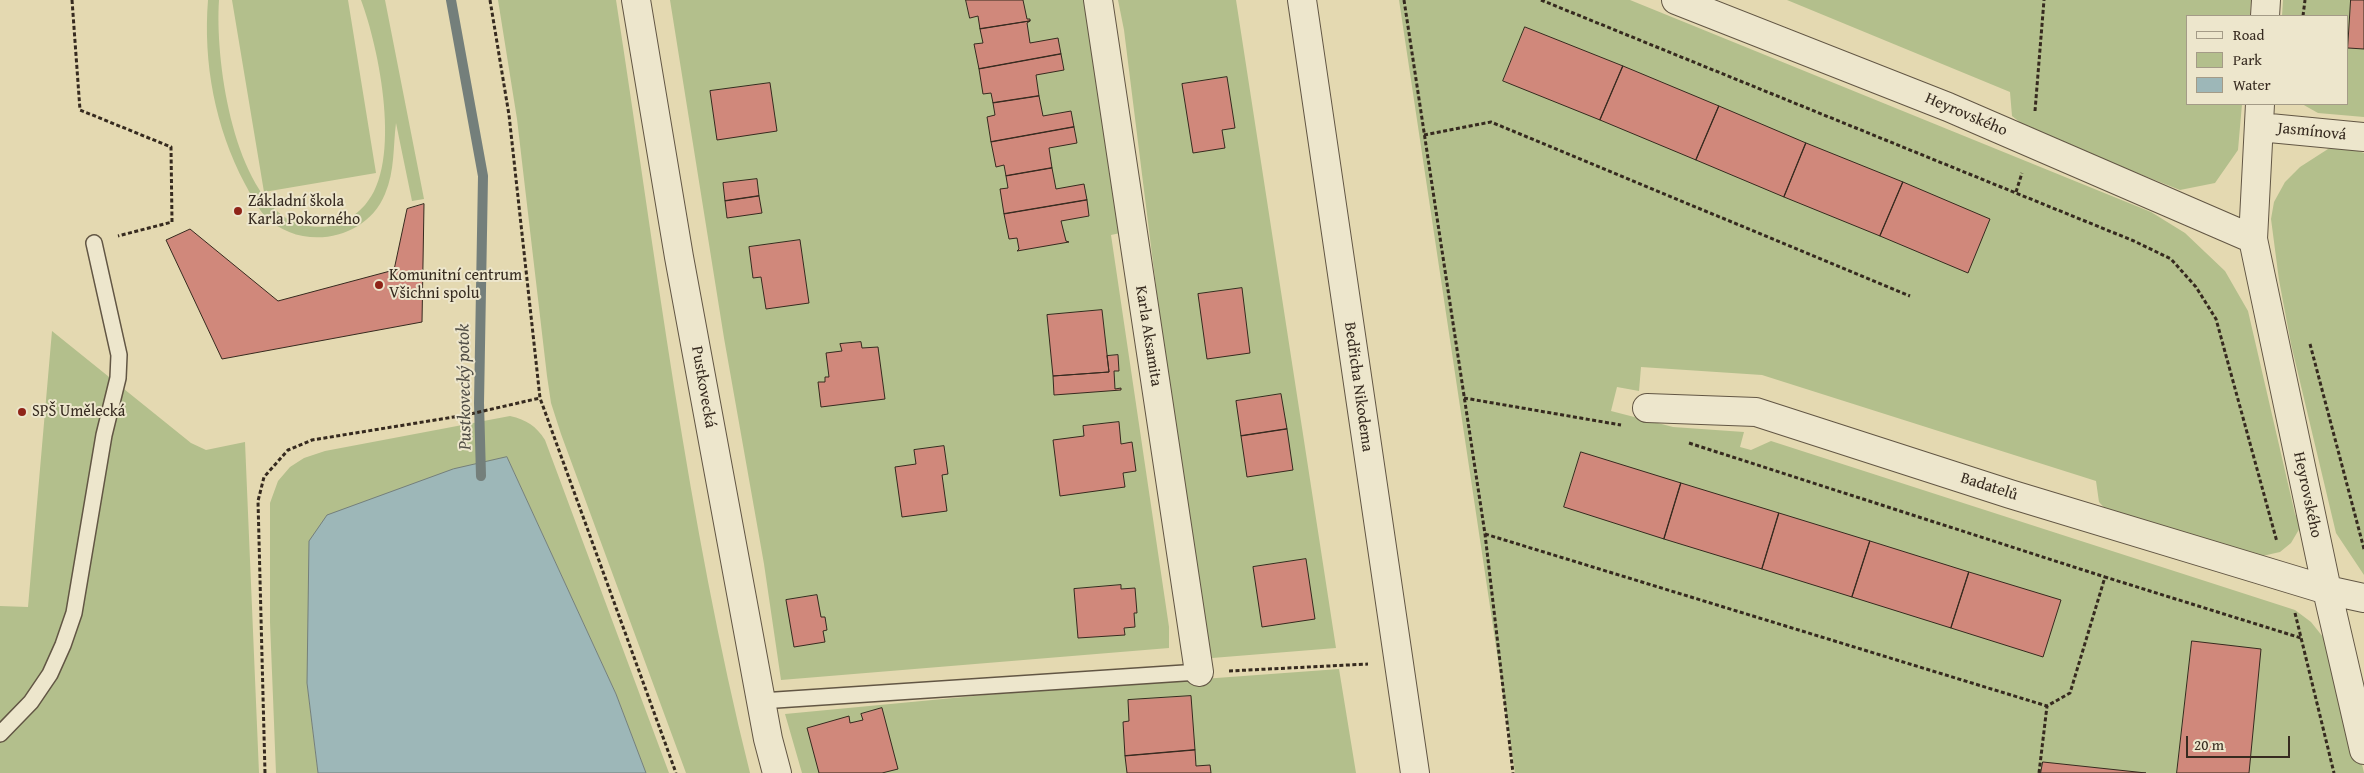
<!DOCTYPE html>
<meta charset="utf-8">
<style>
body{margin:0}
#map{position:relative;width:2364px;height:773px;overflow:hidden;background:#e4d9b1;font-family:"Gentium Book Plus",serif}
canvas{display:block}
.legend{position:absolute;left:2186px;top:15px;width:162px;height:90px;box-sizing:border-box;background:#ede6cc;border:1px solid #a49b87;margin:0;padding:6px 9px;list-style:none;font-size:15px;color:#362a1f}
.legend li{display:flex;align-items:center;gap:10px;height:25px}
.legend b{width:25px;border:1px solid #a49b87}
.scale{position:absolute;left:2186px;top:736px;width:104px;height:22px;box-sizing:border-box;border:2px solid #362a1f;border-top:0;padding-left:6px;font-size:15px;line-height:18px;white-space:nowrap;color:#362a1f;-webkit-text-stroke:4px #ede6cc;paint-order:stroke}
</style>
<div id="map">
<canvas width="2364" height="773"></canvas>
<ul class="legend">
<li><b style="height:6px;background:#ede6cc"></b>Road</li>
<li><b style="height:14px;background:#b3bf8c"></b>Park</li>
<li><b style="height:14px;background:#9db7b8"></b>Water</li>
</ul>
<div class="scale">20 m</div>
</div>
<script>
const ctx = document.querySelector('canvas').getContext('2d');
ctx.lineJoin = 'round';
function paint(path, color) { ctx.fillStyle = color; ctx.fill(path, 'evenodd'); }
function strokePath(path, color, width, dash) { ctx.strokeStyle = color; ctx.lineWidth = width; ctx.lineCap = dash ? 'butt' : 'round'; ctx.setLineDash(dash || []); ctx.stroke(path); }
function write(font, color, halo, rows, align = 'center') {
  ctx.font = font + ' "Gentium Book Plus",serif'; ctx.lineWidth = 4; ctx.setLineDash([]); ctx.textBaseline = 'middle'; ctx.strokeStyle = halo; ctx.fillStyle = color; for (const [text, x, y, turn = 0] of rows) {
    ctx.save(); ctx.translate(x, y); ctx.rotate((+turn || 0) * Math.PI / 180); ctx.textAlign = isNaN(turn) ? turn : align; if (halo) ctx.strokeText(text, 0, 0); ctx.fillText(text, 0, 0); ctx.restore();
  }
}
paint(new Path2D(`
 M208,0H219C215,59 232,182 286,218C300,227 324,230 340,223C350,218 358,213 365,205C403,163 379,48 361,0H385L424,199L412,201L396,123C393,146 395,171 385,194C366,241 300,252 265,216C256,206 251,195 245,184C215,127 203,63 208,0Z
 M232,0H348L376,173L264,192Z
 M498,0H616C656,258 687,520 750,773H686L561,434L551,403L547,376L517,119Z
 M670,0H1088L1125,232L1111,235L1169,627V648L781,680L764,564L724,338Z
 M1118,0H1236L1336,648L1212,658L1194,591L1124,30Z
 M1399,0H1630L2151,212L2185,233L2225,271L2248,311L2295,514L2301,526L2291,543L2280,552L2249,559L2110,514L2099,502L2096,481L1762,375L1641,367L1639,391L1617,387L1611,411L1673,427L1744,432L1740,447L1751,450L1771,441L2295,610L2311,622L2327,642L2352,721L2364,773H1515Z
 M1787,0H2251L2250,16H2188V104H2242L2238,150L2215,183L2180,190L2031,131L2012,116L2010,92Z
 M2283,0H2364V117L2318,113L2302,104H2348V16H2282Z
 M2344,146L2364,153V575L2336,533L2291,344L2279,280L2271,219L2274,202L2285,182L2300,167L2328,149Z
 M52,331L191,443L206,450L245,442L259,773H0V606L28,607Z
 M510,416C527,420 536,426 545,440L669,773H646L616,694L507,457L307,683L318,773H276L270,622V503L278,481L290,467L304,458L325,451Z
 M1339,669L1356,773H802L785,714L985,695Z`), '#b3bf8c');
const water = new Path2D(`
 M507,457L616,694L646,773H318L307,683L309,541L327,515L453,469Z`);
paint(water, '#9db7b8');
strokePath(water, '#747f7b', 1);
strokePath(new Path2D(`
 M451,0L483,176L479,403L481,476`), '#747f7b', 10);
const building = new Path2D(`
 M966,0H1023L1027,19H1030V21L980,29L978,16L970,18Z
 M2351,0H2364V49L2348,48Z
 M1030,21L1027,23L1030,43L1058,38L1061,54L979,69L974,44L983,43L980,29Z
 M1525,27L1623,66L1600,120L1503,81Z
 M1061,54L1064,70L1036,75L1039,96L993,103L991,93L983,94L979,69Z
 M1623,66L1719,106L1696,160L1600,120Z
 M1227,77L1235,128L1222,130L1225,148L1193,153L1182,84Z
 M770,83L777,131L717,140L710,91Z
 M1039,96L1043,116L1071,111L1074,127L991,142L987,117L995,115L993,103Z
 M1719,106L1806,143L1784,197L1696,160Z
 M1074,127L1077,143L1049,148L1052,168L1006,176L1004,165L996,167L991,142Z
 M1806,143L1903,182L1880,236L1784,197Z
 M1052,168L1056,189L1084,184L1087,200L1004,214L1000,189L1008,188L1006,176Z
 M757,179L759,196L725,201L723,183Z
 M1903,182L1990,219L1968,273L1880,236Z
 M759,196L762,213L727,218L725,201Z
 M1087,200L1089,216L1061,221L1066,241L1069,242L1017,251L1019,249L1017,238L1009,239L1004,214Z
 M424,204L422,322L222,359L166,240L190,229L278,301L394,270L407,209Z
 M800,240L809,303L766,309L761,277L753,278L749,247Z
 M1242,288L1250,353L1207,359L1198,294Z
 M1102,310L1109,372L1053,376L1047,315Z
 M861,342L862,348L878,347L885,399L821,407L818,382H825V377H829L826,353L842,351L840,344Z
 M1118,355L1119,371H1114L1115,389L1121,388V390L1054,395L1053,376L1109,372L1107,356Z
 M1281,394L1287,429L1241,436L1236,401Z
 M1119,422L1121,444L1132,442L1136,471L1123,473L1125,487L1060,496L1053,440L1084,436L1083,426Z
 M1287,429L1293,470L1247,477L1241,436Z
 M944,446L948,474L942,475L947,511L902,517L895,467L916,464L914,450Z
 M1581,452L1681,483L1664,539L1564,507Z
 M1681,483L1779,513L1762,569L1664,539Z
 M1779,513L1870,541L1852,597L1762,569Z
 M1870,541L1969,572L1951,628L1852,597Z
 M1306,559L1315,619L1262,627L1253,567Z
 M1969,572L2061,600L2043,657L1951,628Z
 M1121,585V589L1135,588L1137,613H1134L1135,627L1124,628L1125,635L1078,638L1074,589Z
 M817,595L821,617H825L827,630L823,631L825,642L794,647L786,600Z
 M2192,641L2261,649L2249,773H2177Z
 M1191,696L1195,750L1125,756L1123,722L1129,721L1128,700Z
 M882,708L898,769L882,773H819L807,728L849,716L850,723L863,720L861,714Z
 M1195,750L1196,766L1210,765L1211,773H1127L1125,756Z
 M2043,762L2146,773H2041Z`);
paint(building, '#d0887b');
strokePath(building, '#362a1f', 1);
const service = new Path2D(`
 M761,701L1199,672
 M0,734L31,702L50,674L63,645L74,613L104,435L118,378L119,355L94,243`);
const minor = new Path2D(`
 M636,0L679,257L768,739L777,773
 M1098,0L1199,672
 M1302,0L1415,773
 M1676,0L1948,107L2253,239
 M2265,16L2266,0
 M2260,104L2253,239L2327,590L2364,750
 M2259,127L2364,137
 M1647,408L1756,412L2010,494L2327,590L2364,598`);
strokePath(service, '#625644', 18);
strokePath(minor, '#625644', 30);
strokePath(new Path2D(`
 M72,0L80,110L171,147L172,222L118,236
 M490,0L509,115L540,398L676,773
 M1404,0L1485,534L1513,773
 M1541,0L2134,241L2171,259L2196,287L2216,319L2277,542
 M2303,16L2305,0
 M2035,111L2044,0
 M1424,135L1491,122L1910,296
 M2016,192L2022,173
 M2310,344L2364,549
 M1464,398L1621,425
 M1689,443L2105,577
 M1485,534L2047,706L2070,693L2105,577L2301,638
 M2295,613L2334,773
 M1229,671L1368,664
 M265,773L258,501L264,477L288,450L312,440L466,415L540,398
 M2039,773L2047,706`), '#362a1f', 3, [4, 2.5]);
strokePath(service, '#ede6cc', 15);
strokePath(minor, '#ede6cc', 28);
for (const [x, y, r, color] of [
 [238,211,5,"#8f2418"],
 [379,285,5,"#8f2418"],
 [22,412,5,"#8f2418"]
]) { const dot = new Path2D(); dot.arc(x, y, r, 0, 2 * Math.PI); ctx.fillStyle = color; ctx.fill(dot); strokePath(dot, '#ede6cc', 2); }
write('16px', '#362a1f', '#ede6cc', [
 ["Heyrovského",1966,115,23],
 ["Jasmínová",2312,132,6],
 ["Karla Aksamita",1148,336,81],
 ["Pustkovecká",703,387,80],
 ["Bedřicha Nikodema",1358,387,82],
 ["Badatelů",1989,487,18],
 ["Heyrovského",2307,495,78]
]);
write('16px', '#362a1f', '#ede6cc', [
 ["Základní škola",248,202],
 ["Karla Pokorného",248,220],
 ["Komunitní centrum",389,276],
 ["Všichni spolu",389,294],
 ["SPŠ Umělecká",32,412]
], 'left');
write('italic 18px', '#504d45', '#ede6cc', [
 ["Pustkovecký potok",465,387,-91]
]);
</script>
